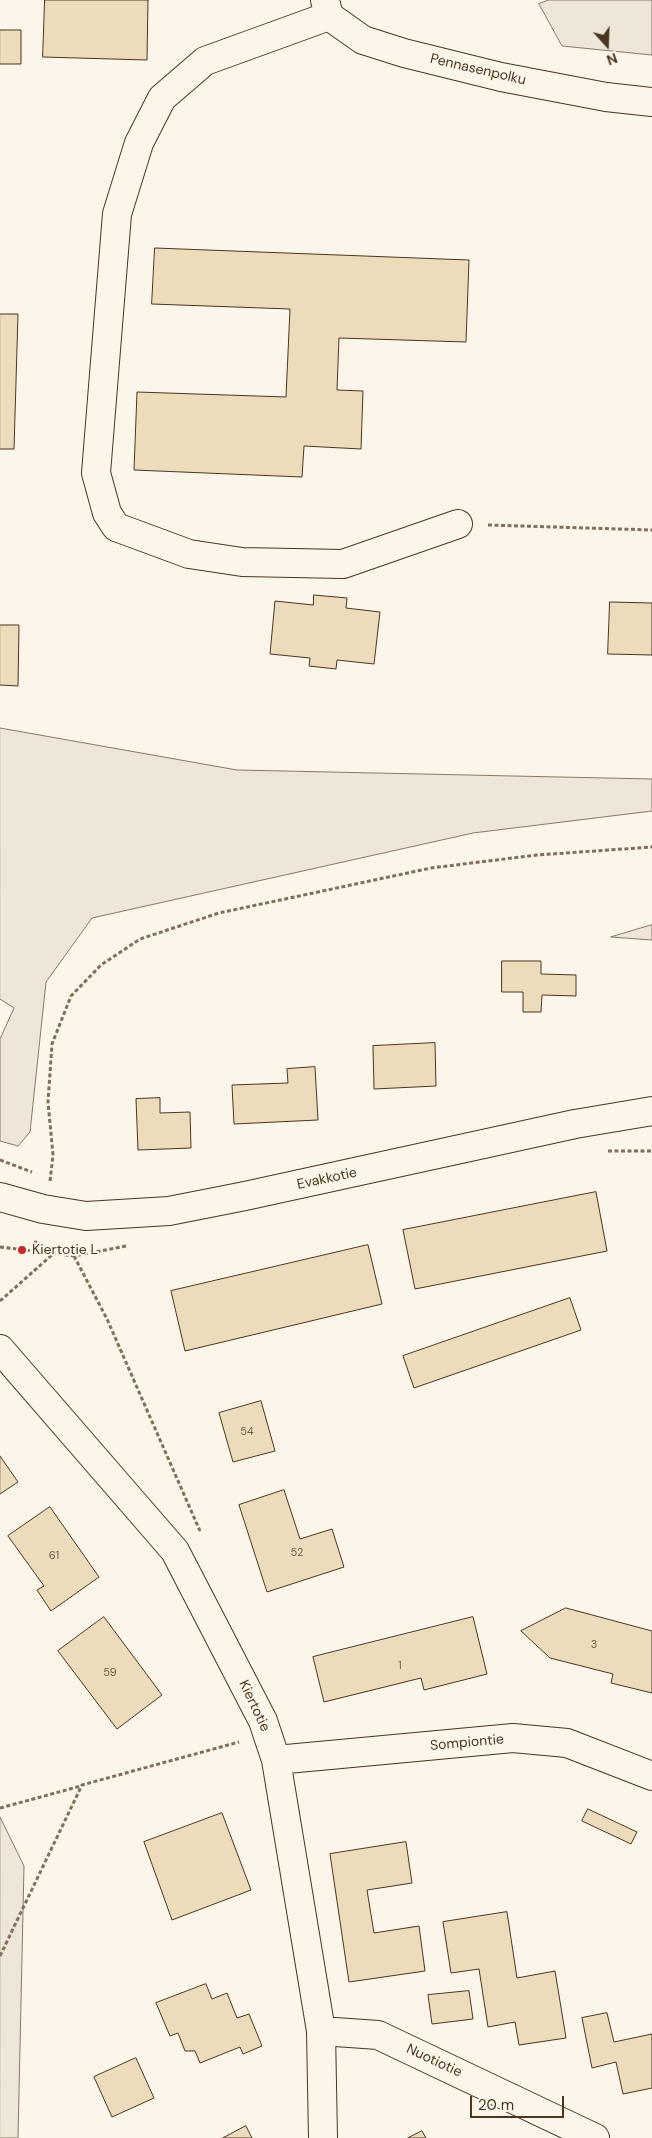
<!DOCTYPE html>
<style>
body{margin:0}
#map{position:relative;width:652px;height:2138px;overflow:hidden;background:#fbf6e9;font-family:"DM Sans",sans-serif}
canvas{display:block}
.north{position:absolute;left:582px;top:20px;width:50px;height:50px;-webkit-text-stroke:4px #fbf6e9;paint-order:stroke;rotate:160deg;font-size:14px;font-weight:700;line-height:20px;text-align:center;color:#4a3520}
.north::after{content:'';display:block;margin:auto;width:18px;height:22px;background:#4a3520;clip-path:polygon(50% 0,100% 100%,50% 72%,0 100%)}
.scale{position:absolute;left:470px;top:2096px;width:94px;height:22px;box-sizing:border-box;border:2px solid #4a3520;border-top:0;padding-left:6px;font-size:15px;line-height:18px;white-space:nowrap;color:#4a3520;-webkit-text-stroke:4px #fbf6e9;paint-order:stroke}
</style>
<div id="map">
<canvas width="652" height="2138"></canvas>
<div class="north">N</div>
<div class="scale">20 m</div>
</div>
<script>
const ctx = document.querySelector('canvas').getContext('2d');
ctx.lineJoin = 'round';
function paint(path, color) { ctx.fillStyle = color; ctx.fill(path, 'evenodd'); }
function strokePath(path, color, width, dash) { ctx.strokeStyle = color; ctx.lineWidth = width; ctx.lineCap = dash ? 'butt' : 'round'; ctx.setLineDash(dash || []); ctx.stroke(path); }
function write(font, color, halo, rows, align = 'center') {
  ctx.font = font + ' "DM Sans",sans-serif'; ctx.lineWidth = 4; ctx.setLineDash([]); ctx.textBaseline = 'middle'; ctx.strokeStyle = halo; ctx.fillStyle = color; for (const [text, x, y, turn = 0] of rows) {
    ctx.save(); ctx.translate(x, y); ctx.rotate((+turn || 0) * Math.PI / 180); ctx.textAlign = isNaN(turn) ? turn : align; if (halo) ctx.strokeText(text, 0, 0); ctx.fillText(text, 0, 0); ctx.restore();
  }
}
const green = new Path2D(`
 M549,0H652V55L562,46L539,4Z
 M0,728L237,770L652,779V811L473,833L92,918L46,982L30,1132L18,1146L0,1141V1039L14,1008L0,999Z
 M652,925V940L611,937Z
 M0,1817L24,1866L18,2138H0Z`);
paint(green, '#ede6d9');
strokePath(green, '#887966', 1);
const building = new Path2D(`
 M45,0H148L147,60L43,57Z
 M0,30H21V64H0Z
 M155,248L469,260L466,342L339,338L337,390L363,391L361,449L304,446L302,477L134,470L137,392L286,397L290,309L152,304Z
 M0,314H18L14,449H0Z
 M314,595L347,598L346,608L380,612L374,664L337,660L336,669L309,666L310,658L270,654L275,601L313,605Z
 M610,602L652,603V655L608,654Z
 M0,625H19L18,686L0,685Z
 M502,961H541V974L576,975V996L542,995L541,1012H523V992H502Z
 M435,1043L436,1086L374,1089L373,1046Z
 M315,1067L318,1120L234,1124L232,1085L288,1083L287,1069Z
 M160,1098V1113L190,1112L191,1148L138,1150L136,1099Z
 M596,1192L607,1251L415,1289L403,1230Z
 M368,1245L382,1304L185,1351L171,1291Z
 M570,1298L581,1330L414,1388L403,1356Z
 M261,1401L275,1451L233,1462L219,1413Z
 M0,1456L18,1482L0,1494Z
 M284,1490L300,1539L332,1529L344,1567L267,1592L239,1505Z
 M50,1507L99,1577L51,1611L37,1590L44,1586L8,1536Z
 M566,1608L652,1631V1693L611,1683L613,1674L550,1658L521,1631Z
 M104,1617L162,1695L117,1729L58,1651Z
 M473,1617L487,1674L424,1690L421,1678L324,1702L313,1657Z
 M588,1809L637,1832L631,1844L582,1821Z
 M222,1813L251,1890L172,1920L144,1842Z
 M406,1842L412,1883L367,1890L374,1933L419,1926L425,1971L349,1982L330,1854Z
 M507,1912L517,1978L555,1971L566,2038L519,2045L515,2022L488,2027L479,1969L451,1973L443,1922Z
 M206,1984L212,1999L227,1993L237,2018L249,2014L262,2046L243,2054L240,2047L200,2063L195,2051H185L178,2033L170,2036L156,2003Z
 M469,1991L473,2019L432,2024L428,1995Z
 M607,2013L614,2042L652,2034V2088L623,2094L616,2062L592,2068L582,2018Z
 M136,2058L154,2098L112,2117L94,2077Z
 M246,2126L252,2138H223Z
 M422,2131L426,2138H408Z`);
paint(building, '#ecdcbc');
strokePath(building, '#4a3520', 1);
const minor = new Path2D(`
 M325,0L329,16L363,40L404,53L501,77L606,97L652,102
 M329,16L205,61L162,98L139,143L117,214L96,473L107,513L116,527L189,554L242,562L343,564L458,524
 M0,1349L175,1551L263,1721L276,1760L321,2031L323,2138
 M276,1760L513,1738L567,1743L652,1776
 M321,2031L378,2035L595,2138`);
const tertiary = new Path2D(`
 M0,1197L43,1209L86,1216L169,1211L245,1196L575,1124L652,1111`);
strokePath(minor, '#4a3520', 30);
strokePath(tertiary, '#4a3520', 30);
strokePath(new Path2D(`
 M488,525L652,530
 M608,1151H652
 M0,1160L32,1172
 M50,1181L53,1155L48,1102L52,1044L71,996L101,965L140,939L219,913L431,868L537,855L652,847
 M0,1247L74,1256L126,1246
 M34,1251L36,1239
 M74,1256L107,1319L200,1531
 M0,1301L53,1254
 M0,1808L81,1786
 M0,1956L82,1785L239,1742`), '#7f6f5c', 3, [4, 2.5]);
strokePath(minor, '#fbf6e9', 28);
strokePath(tertiary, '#fbf6e9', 28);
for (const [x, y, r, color] of [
 [22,1250,5,"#c62828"]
]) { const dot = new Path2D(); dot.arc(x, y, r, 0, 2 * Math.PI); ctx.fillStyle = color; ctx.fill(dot); strokePath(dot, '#fbf6e9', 2); }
write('11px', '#725f47', null, [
 ["54",247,1432],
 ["52",297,1553],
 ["61",54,1556],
 ["3",594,1645],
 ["1",400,1666],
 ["59",110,1673]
]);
write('14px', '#4a3520', '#fbf6e9', [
 ["Pennasenpolku",478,70,13],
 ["Evakkotie",327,1179,-12],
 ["Kiertotie",254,1706,65],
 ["Sompiontie",467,1743,-5],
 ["Nuotiotie",434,2061,25]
]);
write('14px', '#4a3520', '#fbf6e9', [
 ["Kiertotie L",32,1250]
], 'left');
</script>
